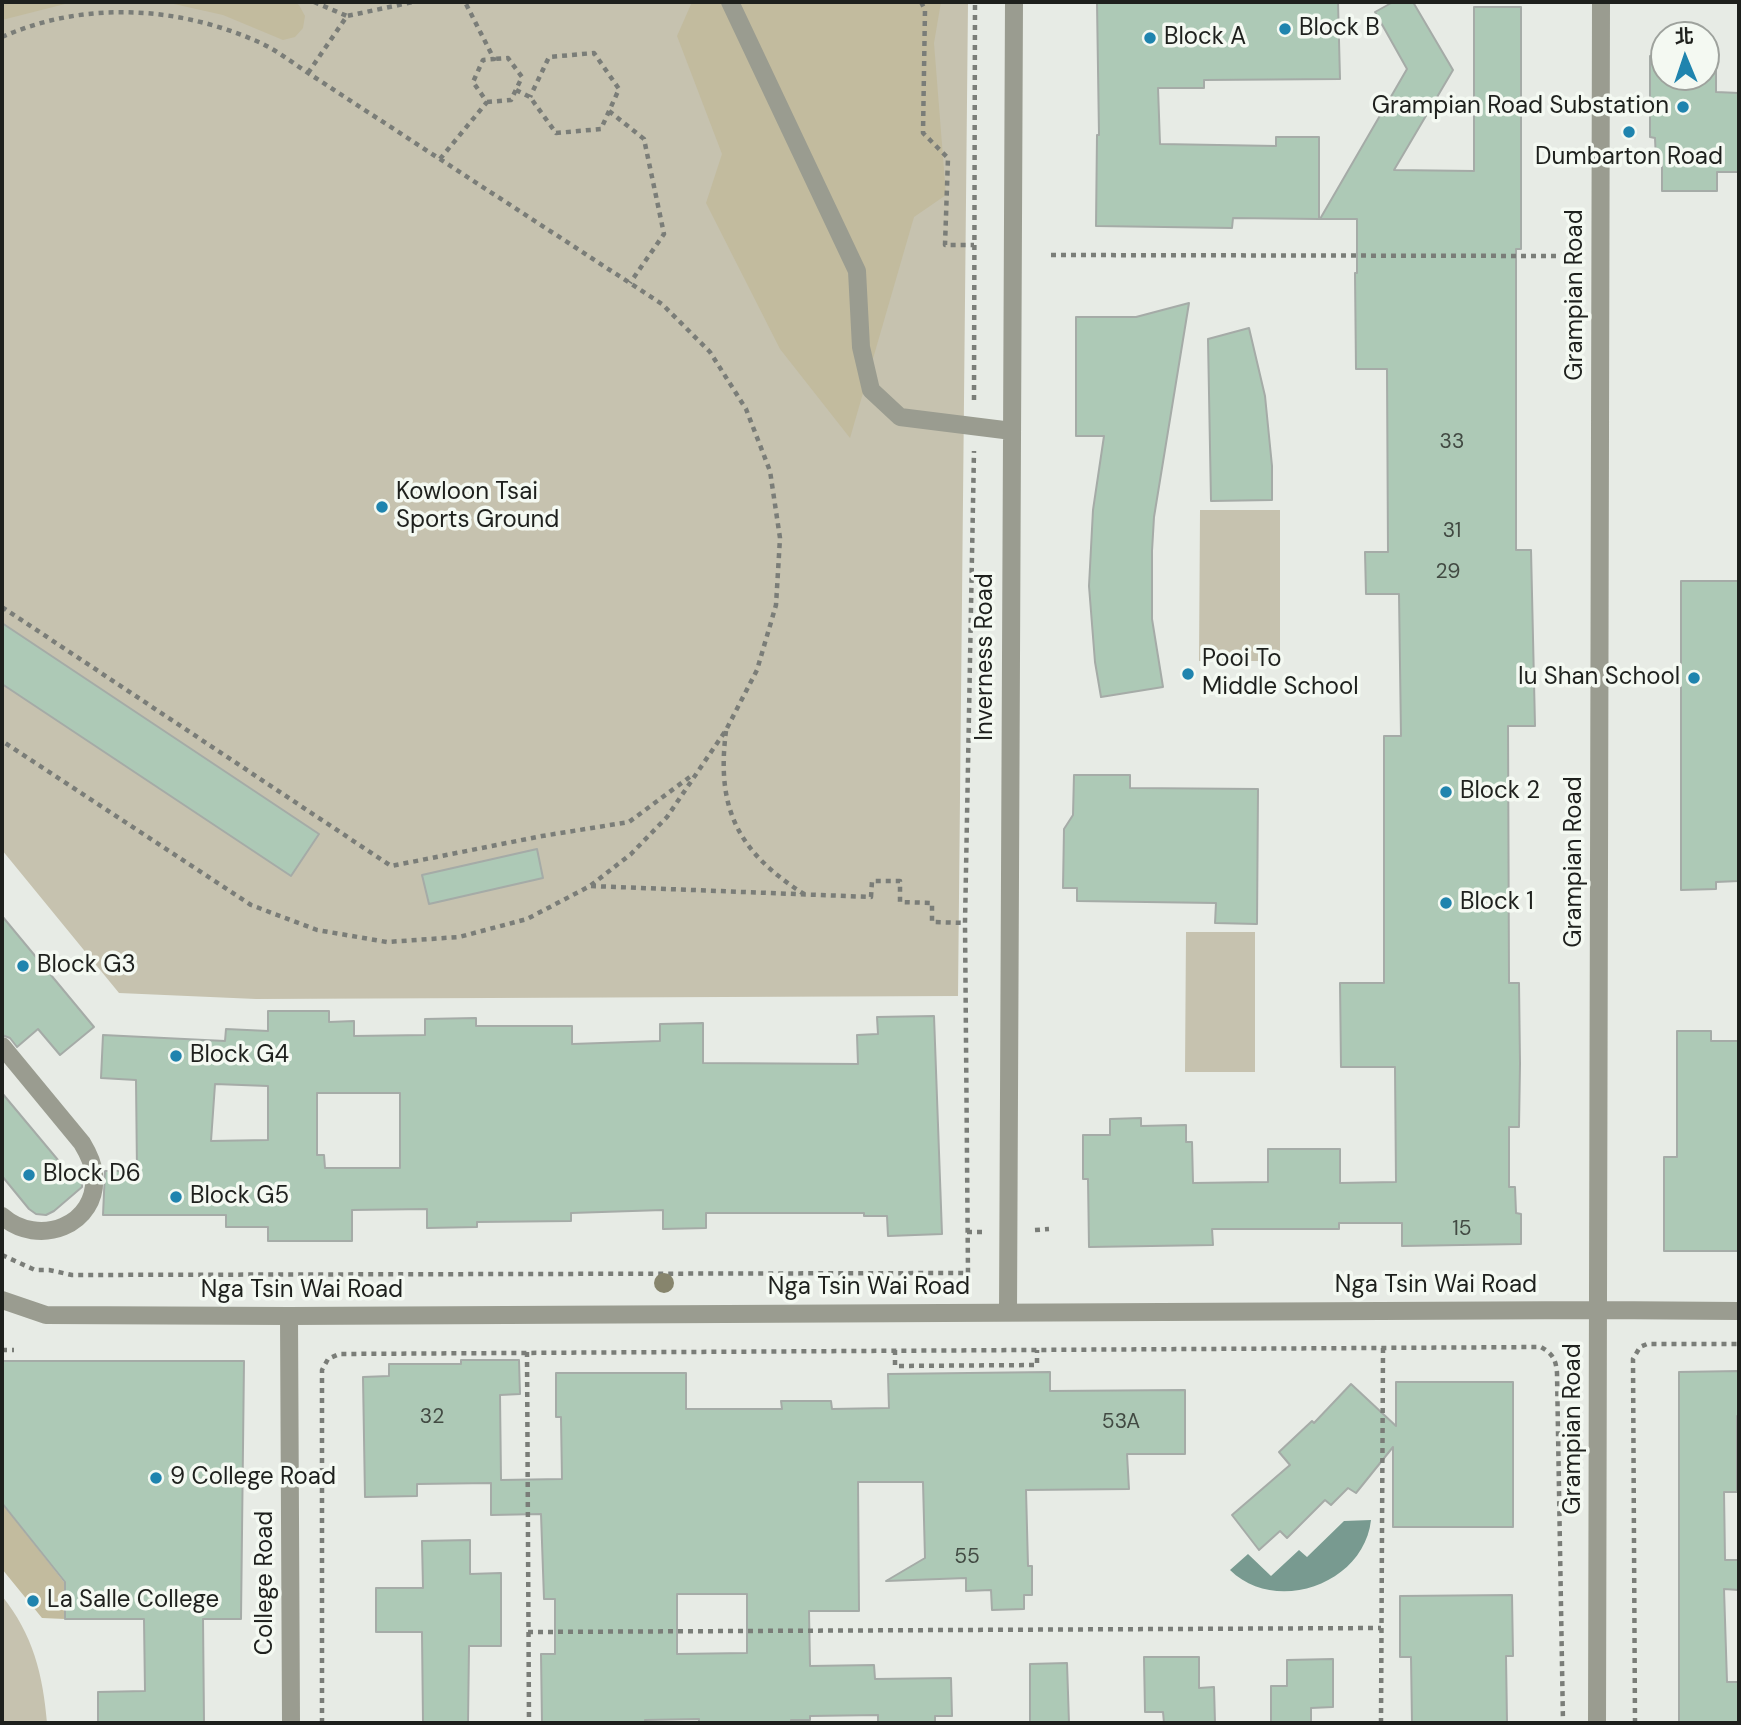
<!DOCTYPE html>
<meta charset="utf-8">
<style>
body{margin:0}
#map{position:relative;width:1741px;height:1725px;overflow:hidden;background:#e7ebe5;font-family:"DM Sans","Noto Sans TC",sans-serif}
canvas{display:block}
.frame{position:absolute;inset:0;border:4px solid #1e201d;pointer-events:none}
.north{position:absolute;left:1650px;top:21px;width:70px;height:70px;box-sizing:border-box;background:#f4f9f2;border:2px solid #9ea29d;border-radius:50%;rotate:358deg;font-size:19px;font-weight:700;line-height:28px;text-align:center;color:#1e201d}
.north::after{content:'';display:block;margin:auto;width:24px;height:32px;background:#1f84ae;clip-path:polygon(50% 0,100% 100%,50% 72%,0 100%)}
</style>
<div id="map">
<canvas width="1741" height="1725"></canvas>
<div class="frame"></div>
<div class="north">北</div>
</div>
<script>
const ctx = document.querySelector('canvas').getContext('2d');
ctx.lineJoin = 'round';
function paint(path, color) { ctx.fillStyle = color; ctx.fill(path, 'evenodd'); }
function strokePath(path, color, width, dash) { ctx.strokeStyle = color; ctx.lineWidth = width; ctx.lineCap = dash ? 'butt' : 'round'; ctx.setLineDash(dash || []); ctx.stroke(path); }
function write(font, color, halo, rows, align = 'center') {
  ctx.font = font + ' "DM Sans",sans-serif'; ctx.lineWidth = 7; ctx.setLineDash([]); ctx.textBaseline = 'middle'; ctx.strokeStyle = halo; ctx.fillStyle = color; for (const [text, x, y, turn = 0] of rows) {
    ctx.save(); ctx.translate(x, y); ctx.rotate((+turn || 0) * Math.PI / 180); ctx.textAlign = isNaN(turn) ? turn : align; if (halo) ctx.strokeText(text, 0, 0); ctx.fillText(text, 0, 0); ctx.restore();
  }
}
paint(new Path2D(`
 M2,2H968L958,996L256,999L119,993L2,850Z
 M1200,510H1280V661H1199Z
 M1186,932H1255V1072H1185Z
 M2,1596C33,1634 43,1675 47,1723H2Z`), '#c6c2af');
paint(new Path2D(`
 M2,2H87L65,4L2,20Z
 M165,2H294L299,5L305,16L303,28L295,37L283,40L223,15Z
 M692,2H941L934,43L946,195L914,217L850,438L780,349L706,203L722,154L677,36Z
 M2,1503L64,1582L65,1619L42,1618L2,1569Z`), '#c2bb9e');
paint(new Path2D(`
 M1371,1520C1364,1584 1276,1615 1230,1570L1248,1554L1271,1576L1299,1550L1307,1557L1344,1521Z`), '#789a90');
const building = new Path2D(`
 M1097,2H1338L1340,79L1204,80V88H1158L1160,144L1276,146V137H1319V219L1233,218L1232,228L1096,226L1097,135H1099Z
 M1393,2H1413L1453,70L1394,170L1474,171V7H1521V249H1516V550H1531L1535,726H1508L1509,983H1519L1520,1064L1519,1127H1509V1187H1515L1516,1213L1521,1214V1244L1402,1246V1223H1339V1229H1212L1213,1245L1089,1247L1088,1179H1083V1135H1110V1119L1141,1118V1126L1186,1125V1142H1192L1193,1183L1268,1182V1149H1340V1183L1396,1182L1395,1067H1341L1340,983H1384V736H1401L1399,594H1366L1365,552H1388L1387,369H1356L1355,273H1357V219H1320L1407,69L1375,12Z
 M1650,56H1664V77H1706V56H1716V92L1739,93V172H1717V191H1662V161H1656L1655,138L1650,137Z
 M1189,303L1154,517L1152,551V619L1163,687L1101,697L1095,662L1089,586L1093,510L1104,436H1076V317H1136Z
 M1249,328L1265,396L1272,466V500L1211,501L1208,339Z
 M1681,581H1739V881L1716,882V889L1681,890Z
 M2,623L319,834L291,876L2,684Z
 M1074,775H1130V788L1258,789L1257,924L1215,923L1216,903L1077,901V888H1063L1064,829L1073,815Z
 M537,849L543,878L429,904L422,875Z
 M2,916L94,1027L60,1055L38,1029L17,1047L10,1038L2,1035Z
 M268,1011H329V1022L354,1021V1036L425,1035V1019L476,1018V1026H572V1044L660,1041V1024L703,1023V1063L858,1064L857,1035L878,1034L877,1017L934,1016L942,1234L888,1236L887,1216H864V1213H706V1228L663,1229V1210L571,1213V1221L477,1222V1227L427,1228V1209L352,1210V1241H268V1227H226V1215H103L105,1171H137L136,1080L101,1078L103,1035L225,1041L226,1029L268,1031ZM215,1084L268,1086V1140L211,1141ZM317,1093H400V1168H325L324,1155H317Z
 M1677,1031H1711V1041H1739V1251H1664V1157H1677Z
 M2,1093L68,1172H82V1187L54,1211L46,1215L36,1214L29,1209L2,1176Z
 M461,1360H519L520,1394L500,1395L501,1480L562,1479L561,1417H556V1373H686V1409H782L781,1401H831L832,1409L889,1408L888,1374L1050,1372V1391L1185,1390V1454H1127L1129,1489L1026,1490L1028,1566H1032V1595H1024V1609L992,1610L991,1590L966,1591V1578L886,1581L925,1558L923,1482H858L859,1611H809L810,1666L874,1665L875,1679L951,1678L952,1716H935V1723H878V1715L810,1716V1720H791V1723H699V1719L645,1720V1723H542L541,1654H555V1599H544L541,1514L491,1515V1483L417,1484V1496L365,1497L363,1377L389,1376V1364H461ZM677,1594H747V1653L677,1654Z
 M2,1361H244L241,1619H203L204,1723H98V1692L145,1691L144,1619H65V1582L2,1503Z
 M1739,1371V1416H1737V1492H1724L1725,1560H1739V1590L1724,1589L1727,1682H1739V1723H1679V1372Z
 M1396,1382H1513V1527H1393V1447L1356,1493L1348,1488L1331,1505L1325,1500L1287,1538L1280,1531L1259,1550L1232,1515L1290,1465L1279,1452L1312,1421L1314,1423L1351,1384L1396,1426Z
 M470,1540V1574L501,1573V1646H469L468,1723H423L422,1632H376V1588H423L422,1541Z
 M1512,1595L1513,1656H1506L1507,1723H1412L1411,1657H1400V1596Z
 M1144,1657H1199V1688L1214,1687L1215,1723H1164L1163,1712H1145Z
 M1333,1659V1707L1311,1708V1723H1271V1686H1287V1660Z
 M1067,1663L1069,1723H1030V1664Z`);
paint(building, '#adc9b6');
strokePath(building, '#a5aba7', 2);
strokePath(new Path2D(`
 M314,2L347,16
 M921,2L925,10L923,133L948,158L945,245H974
 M2,37C85,0 181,6 263,44C279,52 293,63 308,73L662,304L710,352L746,409L770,471L780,538L776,605L757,670L726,730L667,817L631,854L590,886L527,919L459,937L387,942L317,930L251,905L2,741
 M308,73L347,16L413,2
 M516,90L530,97L556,133L601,129L619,89L594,53L549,57L530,97
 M487,102L511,100L522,77L508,58L494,59
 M609,111L644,139L664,234L630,283
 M440,159L487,102L473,82L483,60L494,59L465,2
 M1051,255L1563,256
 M974,400L975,2
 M2,607L391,866L542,836L629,822L691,776
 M726,731C716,809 738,852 804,894
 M591,886L871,897L872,881H900V902L932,903V922L965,923
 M1035,1230L1049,1229
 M967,1232H984
 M2,1255L35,1270H49L72,1275L968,1273L965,923L974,451
 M2,1350H14
 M895,1350V1366L1037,1365V1350
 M527,1352L529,1723
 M528,1632L1381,1628
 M322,1723V1370L328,1359L339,1354L1541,1347C1553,1354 1556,1360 1557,1373L1563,1723
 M1381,1723L1383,1348
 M1635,1723L1633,1359L1640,1347L1647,1344H1739`), '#7a7d78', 4.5, [5, 5]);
strokePath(new Path2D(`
 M730,2L857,271L861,347L871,390L900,417L1012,431
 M2,1046L82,1143C88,1153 93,1163 94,1174C99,1226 38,1248 2,1216
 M2,1300L46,1315L289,1316L1599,1310L1739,1311
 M1008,1312L1014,2
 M289,1316L291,1723
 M1597,1723L1601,2`), '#9a9c90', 18);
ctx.fillStyle = '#87856d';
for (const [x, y] of [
 [664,1283]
]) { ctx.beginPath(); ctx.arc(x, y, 10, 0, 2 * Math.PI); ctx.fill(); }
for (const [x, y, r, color] of [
 [1285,29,7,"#1f84ae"],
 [1150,38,7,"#1f84ae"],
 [1683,107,7,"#1f84ae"],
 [1629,132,7,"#1f84ae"],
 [382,507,7,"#1f84ae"],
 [1188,674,7,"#1f84ae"],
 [1694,678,7,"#1f84ae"],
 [1446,792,7,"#1f84ae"],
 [1446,903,7,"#1f84ae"],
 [23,966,7,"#1f84ae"],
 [176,1056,7,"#1f84ae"],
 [29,1175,7,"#1f84ae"],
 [176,1197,7,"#1f84ae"],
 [156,1478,7,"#1f84ae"],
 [33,1601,7,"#1f84ae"]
]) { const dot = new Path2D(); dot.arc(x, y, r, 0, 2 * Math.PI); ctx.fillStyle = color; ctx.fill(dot); strokePath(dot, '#f4f9f2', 2.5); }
write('21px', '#424a43', null, [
 ["33",1452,442],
 ["31",1452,531],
 ["29",1448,572],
 ["15",1462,1229],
 ["32",432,1417],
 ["53A",1121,1422],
 ["55",967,1557]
]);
write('24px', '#1e201d', '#f4f9f2', [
 ["Block B",1299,29],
 ["Block A",1164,38],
 ["Grampian Road Substation",1669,107,"right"],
 ["Dumbarton Road",1629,158,"center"],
 ["Kowloon Tsai",396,493],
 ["Sports Ground",396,521],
 ["Pooi To",1202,660],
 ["Middle School",1202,688],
 ["Iu Shan School",1680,678,"right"],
 ["Block 2",1460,792],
 ["Block 1",1460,903],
 ["Block G3",37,966],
 ["Block G4",190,1056],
 ["Block D6",43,1175],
 ["Block G5",190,1197],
 ["9 College Road",170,1478],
 ["La Salle College",47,1601]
], 'left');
write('24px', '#1e201d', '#f4f9f2', [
 ["Grampian Road",1576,295,-90],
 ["Inverness Road",986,657,-90],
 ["Grampian Road",1575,862,-90],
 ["Nga Tsin Wai Road",1436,1286],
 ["Nga Tsin Wai Road",869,1288],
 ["Nga Tsin Wai Road",302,1291],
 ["Grampian Road",1574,1429,-90],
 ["College Road",266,1583,-90]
]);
</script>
